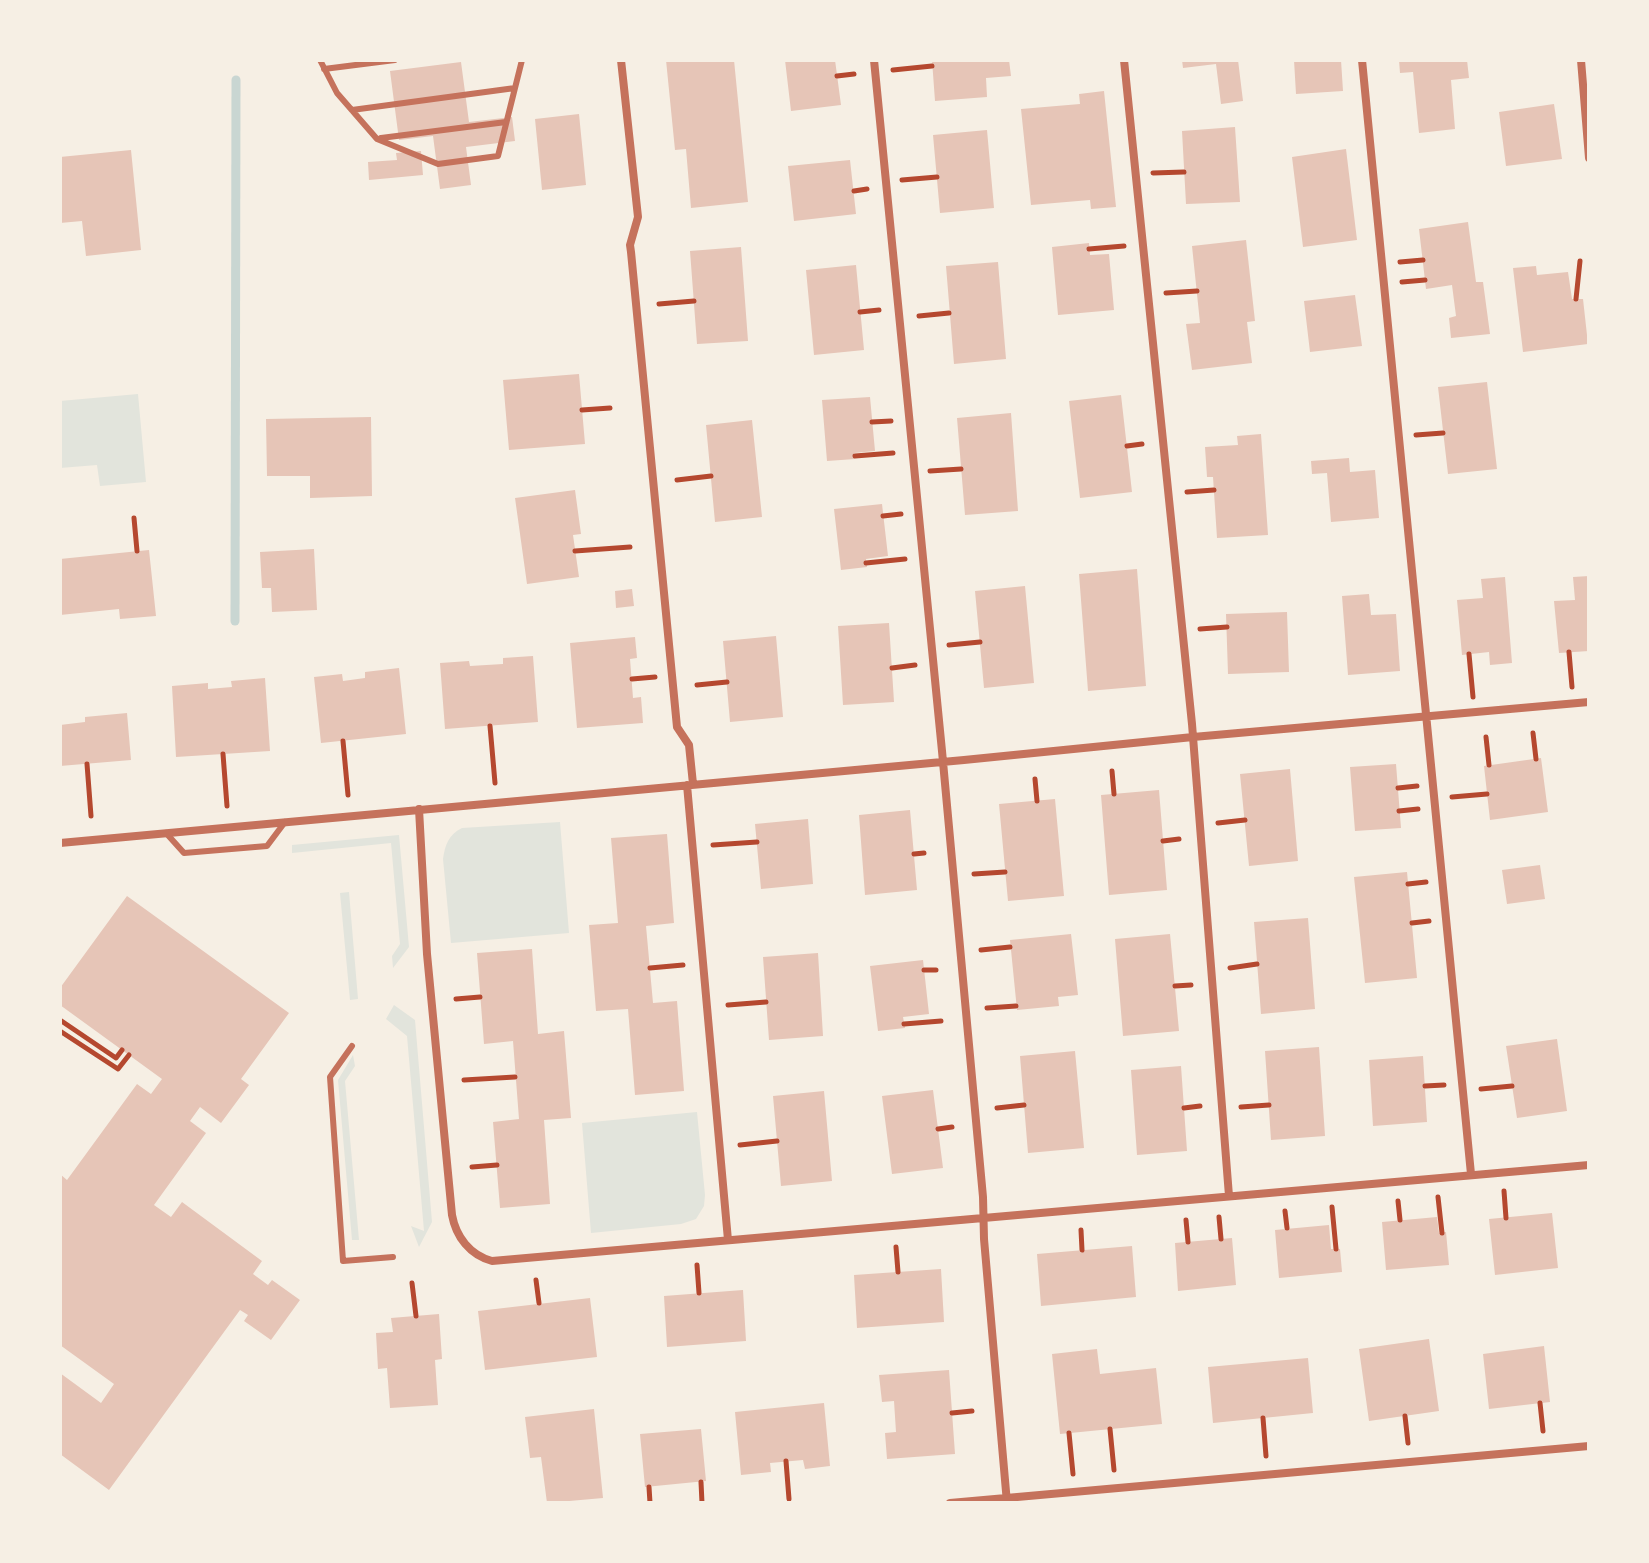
<!DOCTYPE html>
<style>
body{margin:0}
#map{position:relative;width:1649px;height:1563px;overflow:hidden;background:#f6efe4;font-family:Karla,sans-serif}
canvas{display:block}
.frame{position:absolute;inset:0;border:62px solid #f6efe4;pointer-events:none}
</style>
<div id="map">
<canvas width="1649" height="1563"></canvas>
<div class="frame"></div>
</div>
<script>
const ctx = document.querySelector('canvas').getContext('2d');
ctx.lineJoin = 'round';
function paint(path, color) { ctx.fillStyle = color; ctx.fill(path, 'evenodd'); }
function strokePath(path, color, width, dash) { ctx.strokeStyle = color; ctx.lineWidth = width; ctx.lineCap = dash ? 'butt' : 'round'; ctx.setLineDash(dash || []); ctx.stroke(path); }
paint(new Path2D(`
 M138,394L146,482L100,486L97,465L60,468V401Z
 M560,822L569,933L451,943L443,859C445,845 449,834 462,828Z
 M399,835L409,947L393,968L392,956L400,944L391,843L292,853V845Z
 M349,892L358,999L350,1000L340,893Z
 M394,1005L415,1020L432,1222L419,1247L411,1226L424,1231L407,1036L386,1019Z
 M353,1055L355,1066L345,1081L359,1240H352L338,1080Z
 M697,1112L705,1195L704,1206L696,1219L681,1224L591,1233L582,1123Z`), '#e2e4dc');
strokePath(new Path2D(`
 M235,621L236,80`), '#c9d6d2', 9);
paint(new Path2D(`
 M666,60H734L748,202L691,208L686,149L675,150Z
 M785,60H835L841,105L791,111Z
 M932,60H1009L1011,76L986,78L987,97L935,101Z
 M1182,60H1238L1243,101L1221,104L1216,64L1183,68Z
 M1294,60H1341L1343,91L1296,94Z
 M1399,60H1467L1469,78L1451,80L1455,129L1419,133L1413,72L1400,73Z
 M461,62L469,122L512,117L515,141L466,147L471,185L440,189L433,136L399,140L390,71Z
 M1104,91L1116,207L1091,209L1090,200L1031,205L1021,109L1080,104L1079,94Z
 M1554,104L1562,159L1506,166L1499,112Z
 M579,114L586,185L542,190L535,119Z
 M1235,127L1240,202L1186,204L1182,131Z
 M987,130L994,208L940,213L933,135Z
 M1346,149L1357,240L1303,247L1292,157Z
 M131,150L141,250L86,256L82,221L60,223V157Z
 M421,151L423,175L369,180L368,162L397,160L396,153Z
 M850,160L856,214L794,221L788,166Z
 M1468,222L1476,282H1483L1490,334L1451,338L1449,318L1456,316L1452,285L1426,289L1419,229Z
 M1246,240L1255,321L1247,322L1252,363L1192,370L1186,324L1200,323L1192,246Z
 M1089,243L1090,255L1109,254L1114,310L1058,315L1052,247Z
 M741,247L748,341L697,344L690,251Z
 M998,262L1006,359L954,364L946,266Z
 M856,265L864,350L814,355L806,270Z
 M1536,266L1537,275L1568,272L1572,299H1583L1588,344L1523,352L1513,268Z
 M1355,295L1362,346L1310,352L1304,301Z
 M579,374L585,444L509,450L503,380Z
 M1487,382L1497,469L1448,474L1438,387Z
 M1121,395L1132,492L1080,498L1069,401Z
 M870,397L875,451L854,453L855,459L827,461L822,400Z
 M1011,413L1018,511L965,515L957,418Z
 M371,417L372,496L310,498V476H267L266,419Z
 M752,420L762,517L715,522L706,425Z
 M1261,434L1268,535L1217,538L1213,477H1207L1205,447L1238,445L1237,436Z
 M1349,458L1350,472L1375,470L1379,518L1331,522L1327,473L1312,474L1311,461Z
 M575,490L581,534L573,535L579,577L527,584L515,498Z
 M882,504L888,556L866,559L867,567L841,570L834,509Z
 M314,549L317,610L272,612L271,588H262L260,552Z
 M149,550L156,616L120,619L119,609L60,615V559Z
 M1137,569L1146,686L1088,691L1079,574Z
 M1589,576V651L1559,653L1554,601L1575,600L1573,577Z
 M1505,577L1512,663L1490,665L1489,652L1462,655L1457,600L1483,598L1481,579Z
 M1025,586L1034,683L984,688L975,591Z
 M632,589L634,606L616,608L615,591Z
 M1369,594L1371,615L1396,614L1400,671L1348,675L1342,596Z
 M1287,612L1289,672L1228,674L1226,614Z
 M889,623L894,702L843,705L838,626Z
 M776,636L783,717L730,722L723,641Z
 M635,637L637,658L630,659L633,698L641,697L643,723L577,728L570,643Z
 M533,656L538,722L445,729L440,663L469,661L470,666L503,664V658Z
 M399,668L406,734L321,743L314,677L342,674L343,681L365,678V672Z
 M265,678L270,751L176,757L172,686L208,683V689L232,687L231,681Z
 M127,713L131,760L60,766V725L85,722V717Z
 M1541,758L1548,812L1490,820L1484,766Z
 M1396,764L1401,828L1355,831L1350,767Z
 M1290,769L1298,861L1249,866L1240,774Z
 M1159,790L1167,890L1109,895L1101,795Z
 M1055,799L1064,896L1008,901L999,804Z
 M910,810L917,890L865,895L859,815Z
 M808,819L813,884L761,889L755,824Z
 M667,834L674,923L646,926L653,1003L677,1001L684,1091L635,1095L628,1009L596,1011L589,925L618,923L611,838Z
 M1540,865L1545,899L1507,904L1502,870Z
 M1407,872L1417,978L1365,983L1354,877Z
 M127,896L289,1013L241,1079L249,1085L221,1123L200,1107L190,1121L206,1133L154,1205L171,1217L182,1202L262,1261L253,1274L268,1285L272,1280L300,1300L271,1340L244,1321L248,1315L240,1310L109,1490L60,1454V1373L101,1403L114,1384L60,1345V1174L67,1180L137,1084L151,1094L162,1079L60,1005V988Z
 M1308,918L1315,1009L1261,1014L1254,922Z
 M1071,934L1078,995L1058,997L1059,1006L1017,1010L1010,940Z
 M1170,934L1179,1031L1123,1036L1115,939Z
 M532,949L538,1034L564,1031L571,1118L544,1120L550,1204L500,1208L493,1122L519,1119L513,1041L484,1044L477,953Z
 M818,953L823,1036L769,1040L763,957Z
 M923,960L929,1014L903,1017L905,1028L878,1031L870,966Z
 M1557,1039L1567,1111L1517,1118L1506,1046Z
 M1319,1047L1325,1136L1271,1140L1265,1051Z
 M1075,1051L1084,1148L1028,1153L1020,1056Z
 M1423,1056L1427,1122L1373,1126L1369,1060Z
 M1181,1066L1187,1151L1137,1155L1131,1070Z
 M933,1090L943,1168L892,1174L882,1096Z
 M824,1091L832,1181L781,1186L773,1096Z
 M1552,1213L1558,1268L1495,1275L1489,1219Z
 M1437,1217L1439,1233L1446,1232L1449,1265L1386,1270L1382,1222Z
 M1329,1225L1331,1249H1340L1342,1272L1279,1278L1275,1230Z
 M1232,1238L1236,1285L1178,1291L1175,1243Z
 M1132,1246L1136,1297L1041,1306L1037,1254Z
 M941,1269L944,1322L857,1328L854,1275Z
 M743,1290L746,1341L667,1347L664,1296Z
 M590,1298L597,1357L485,1370L478,1311Z
 M439,1314L442,1359L435,1360L438,1405L390,1408L387,1368L378,1369L376,1333L393,1332L391,1318Z
 M1429,1339L1439,1411L1369,1421L1359,1349Z
 M1544,1346L1550,1402L1489,1409L1483,1354Z
 M1097,1349L1100,1374L1156,1368L1162,1424L1060,1434L1052,1354Z
 M1308,1358L1313,1413L1213,1423L1208,1367Z
 M949,1370L955,1454L887,1459L885,1433L896,1432L894,1401L882,1402L879,1375Z
 M824,1403L830,1466L805,1469L803,1460L770,1463L771,1472L741,1475L735,1412Z
 M594,1409L603,1498L547,1503L541,1457L530,1458L525,1417Z
 M701,1429L706,1481L645,1487L640,1434Z`), '#e6c5b7');
strokePath(new Path2D(`
 M893,70L932,66
 M837,76L854,74
 M1153,173L1184,172
 M902,180L937,177
 M854,191L867,189
 M1089,249L1124,246
 M1400,262L1423,260
 M1402,282L1425,280
 M1166,293L1197,291
 M1576,299L1580,261
 M659,304L694,301
 M860,312L879,310
 M919,316L949,313
 M582,410L610,408
 M872,422L891,421
 M1416,435L1443,433
 M1127,446L1142,444
 M855,456L893,453
 M930,471L961,469
 M677,480L711,476
 M1187,492L1214,490
 M883,516L901,514
 M134,518L137,551
 M575,551L630,547
 M866,563L905,559
 M1200,629L1227,627
 M949,645L980,642
 M1569,652L1572,687
 M1469,654L1473,697
 M892,668L915,665
 M632,679L655,677
 M697,685L727,682
 M490,726L495,783
 M1533,733L1536,759
 M1486,737L1489,765
 M343,741L348,795
 M223,754L227,806
 M87,764L91,816
 M1112,771L1114,794
 M1035,779L1037,801
 M1398,788L1417,786
 M1452,797L1487,794
 M1399,811L1418,809
 M1218,823L1245,820
 M1163,841L1179,839
 M713,845L757,842
 M914,854L924,853
 M974,874L1005,872
 M1408,884L1426,882
 M1412,923L1429,921
 M981,950L1010,947
 M650,968L683,965
 M1230,968L1257,964
 M924,970H936
 M1175,986L1191,985
 M456,999L480,997
 M728,1005L766,1002
 M987,1008L1016,1006
 M60,1020L116,1058L122,1050
 M904,1024L941,1021
 M60,1031L118,1069L129,1055
 M464,1080L515,1077
 M1425,1086L1444,1085
 M1481,1089L1512,1086
 M1241,1107L1269,1105
 M997,1108L1024,1105
 M1184,1108L1200,1106
 M938,1129L952,1127
 M740,1145L777,1141
 M472,1167L497,1165
 M1504,1191L1506,1218
 M1438,1197L1442,1233
 M1398,1201L1400,1220
 M1332,1207L1336,1249
 M1285,1211L1287,1228
 M1219,1217L1221,1239
 M1186,1220L1188,1242
 M1081,1230L1082,1250
 M896,1247L898,1272
 M697,1265L699,1293
 M536,1280L539,1303
 M412,1283L416,1316
 M1540,1403L1543,1431
 M952,1413L972,1411
 M1405,1416L1408,1443
 M1263,1418L1266,1456
 M1110,1429L1114,1470
 M1069,1433L1073,1474
 M786,1461L789,1499
 M701,1482L702,1503
 M649,1487L650,1503`), '#b5482f', 5);
strokePath(new Path2D(`
 M320,60L337,93L377,139L438,164L498,156L522,60
 M324,69L395,60
 M352,110L515,88
 M381,138L506,122
 M166,833L184,853L267,846L285,822
 M352,1046L330,1077L343,1261L393,1257`), '#c5725c', 6);
strokePath(new Path2D(`
 M621,60L638,217L630,245L631,252L677,727L689,745L693,784
 M874,60L942,751L983,1197L984,1239L1007,1503
 M1124,60L1192,724L1229,1196
 M1362,60L1471,1174
 M1581,60L1589,158
 M687,785L728,1240
 M419,809L427,954L452,1215C456,1237 470,1255 492,1261L1589,1165
 M60,843L964,760L1193,737L1589,702
 M950,1503L1589,1446`), '#c5725c', 8);
</script>
